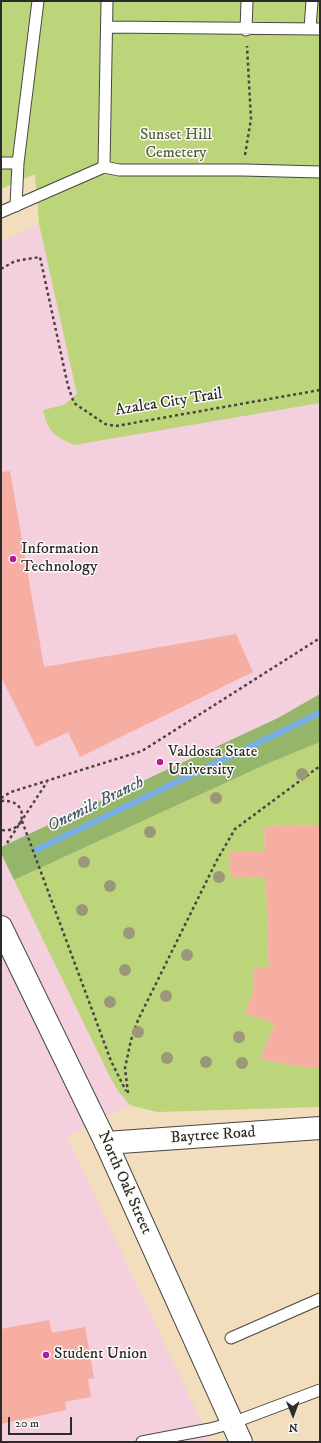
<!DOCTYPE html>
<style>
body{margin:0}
#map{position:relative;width:321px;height:1443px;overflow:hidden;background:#f2ddbd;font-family:"IM FELL DW Pica",serif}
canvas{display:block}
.frame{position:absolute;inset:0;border:2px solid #2b2b2b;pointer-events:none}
.north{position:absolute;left:273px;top:1395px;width:40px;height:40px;-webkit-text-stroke:3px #fdfcf7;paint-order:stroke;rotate:179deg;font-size:11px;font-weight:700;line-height:16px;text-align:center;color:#2b2b2b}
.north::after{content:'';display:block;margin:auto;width:14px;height:18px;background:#2b2b2b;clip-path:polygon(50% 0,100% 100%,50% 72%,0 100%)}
.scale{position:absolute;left:8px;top:1417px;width:64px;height:18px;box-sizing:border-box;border:2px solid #2b2b2b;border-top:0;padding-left:5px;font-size:12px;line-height:14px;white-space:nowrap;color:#2b2b2b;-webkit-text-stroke:3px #fdfcf7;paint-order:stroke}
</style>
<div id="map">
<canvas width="321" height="1443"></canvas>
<div class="frame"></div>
<div class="north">N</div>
<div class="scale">20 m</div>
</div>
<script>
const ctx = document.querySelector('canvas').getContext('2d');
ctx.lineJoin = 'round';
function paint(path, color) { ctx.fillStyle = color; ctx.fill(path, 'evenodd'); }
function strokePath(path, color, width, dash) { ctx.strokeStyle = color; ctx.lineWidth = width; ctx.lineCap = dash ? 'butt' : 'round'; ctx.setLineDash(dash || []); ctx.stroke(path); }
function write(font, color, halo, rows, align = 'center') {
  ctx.font = font + ' "IM FELL DW Pica",serif'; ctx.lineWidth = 3; ctx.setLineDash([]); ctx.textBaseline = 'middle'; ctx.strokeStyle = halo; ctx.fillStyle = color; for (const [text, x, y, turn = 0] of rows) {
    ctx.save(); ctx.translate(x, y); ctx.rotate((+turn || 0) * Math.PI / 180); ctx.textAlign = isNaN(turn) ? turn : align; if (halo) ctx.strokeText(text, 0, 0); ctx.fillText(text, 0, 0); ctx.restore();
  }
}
paint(new Path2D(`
 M39,224L77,394L320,383V1106L157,1112L130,1105L67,1137L211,1442H1V242Z`), '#f4cfdd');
paint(new Path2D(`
 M1,1H320V403L74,445C54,436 48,432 43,410L64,405L77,394L39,224L35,174L1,189Z
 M320,742V825L264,827L265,851L230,852L231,878L266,877L269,967L253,968L254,990L245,1013L259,1018L262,1011L277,1019L260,1059L303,1067L320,1068V1107L157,1112L130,1105L118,1091L110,1077L14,880L269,763Z`), '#bcd57a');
paint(new Path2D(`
 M320,694V742L269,763L14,880L1,853V847L278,718Z`), '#95b66a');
strokePath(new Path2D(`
 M36,850L320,713`), '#79afe7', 6);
paint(new Path2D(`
 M10,471L44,667L236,634L253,672L80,757L68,732L36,747L1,677V472Z
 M320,825V1068L303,1067L260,1059L275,1024L245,1013L254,990L253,967H269L266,877L231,878L230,852L265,851L264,827Z
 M49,1320L52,1333L85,1327L94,1378L88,1379L91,1397L65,1402L66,1410L1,1424V1329Z`), '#f6ada2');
const service = new Path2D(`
 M107,27L320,29
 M310,29L312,1
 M246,30L247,1
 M1,163H18
 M104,167L107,1
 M16,206L18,163L38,1
 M1,212L104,167L119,170H243L320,172
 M231,1338L320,1299
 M142,1442L210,1429L232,1423L320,1390`);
const tertiary = new Path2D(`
 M106,1143L241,1442`);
const secondary = new Path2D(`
 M1,927L106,1143`);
const primary = new Path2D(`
 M106,1143L320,1128`);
strokePath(service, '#494641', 13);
strokePath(tertiary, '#494641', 24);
strokePath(secondary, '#494641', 24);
strokePath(primary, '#494641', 24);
strokePath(new Path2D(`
 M245,155L251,119L247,46
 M1,269L15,261L40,257L68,386L74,403L105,424L116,426L320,390
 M1,798L11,792L142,751L320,638
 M22,821L111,1061L126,1091
 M7,843L47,782
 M128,1093L125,1068L131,1040L138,1020L217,860L235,829L320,766`), '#494641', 2.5, [3, 3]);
strokePath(service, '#fff', 11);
strokePath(tertiary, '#fff', 22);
strokePath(secondary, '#fff', 22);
strokePath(primary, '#fff', 22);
strokePath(new Path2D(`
 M1,801C30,798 28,834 1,830`), '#494641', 2.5, [3, 3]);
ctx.fillStyle = '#9c977a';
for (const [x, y] of [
 [302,774],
 [216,798],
 [150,832],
 [84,862],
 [219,877],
 [110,886],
 [82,910],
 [129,933],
 [187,955],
 [125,970],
 [166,996],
 [110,1002],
 [138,1032],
 [239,1037],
 [167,1058],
 [206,1062],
 [242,1063]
]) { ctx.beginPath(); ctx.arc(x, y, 6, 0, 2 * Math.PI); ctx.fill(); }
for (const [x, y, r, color] of [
 [13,559,4,"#b5179e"],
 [160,762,4,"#b5179e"],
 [46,1355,4,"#b5179e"]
]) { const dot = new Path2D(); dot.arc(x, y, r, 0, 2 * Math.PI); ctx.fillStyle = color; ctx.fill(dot); strokePath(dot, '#fdfcf7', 1.5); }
write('16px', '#565e43', '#fdfcf7', [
 ["Sunset Hill",176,136],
 ["Cemetery",176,154]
]);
write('16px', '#2b2b2b', '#fdfcf7', [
 ["Azalea City Trail",169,403,-9],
 ["Baytree Road",213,1136,-4],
 ["North Oak Street",124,1183,66]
]);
write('16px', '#2b2b2b', '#fdfcf7', [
 ["Information",21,550],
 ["Technology",21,568],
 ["Valdosta State",168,753],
 ["University",168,771],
 ["Student Union",54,1355]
], 'left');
write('italic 17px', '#46596d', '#fdfcf7', [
 ["Onemile Branch",96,805,-26]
]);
</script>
